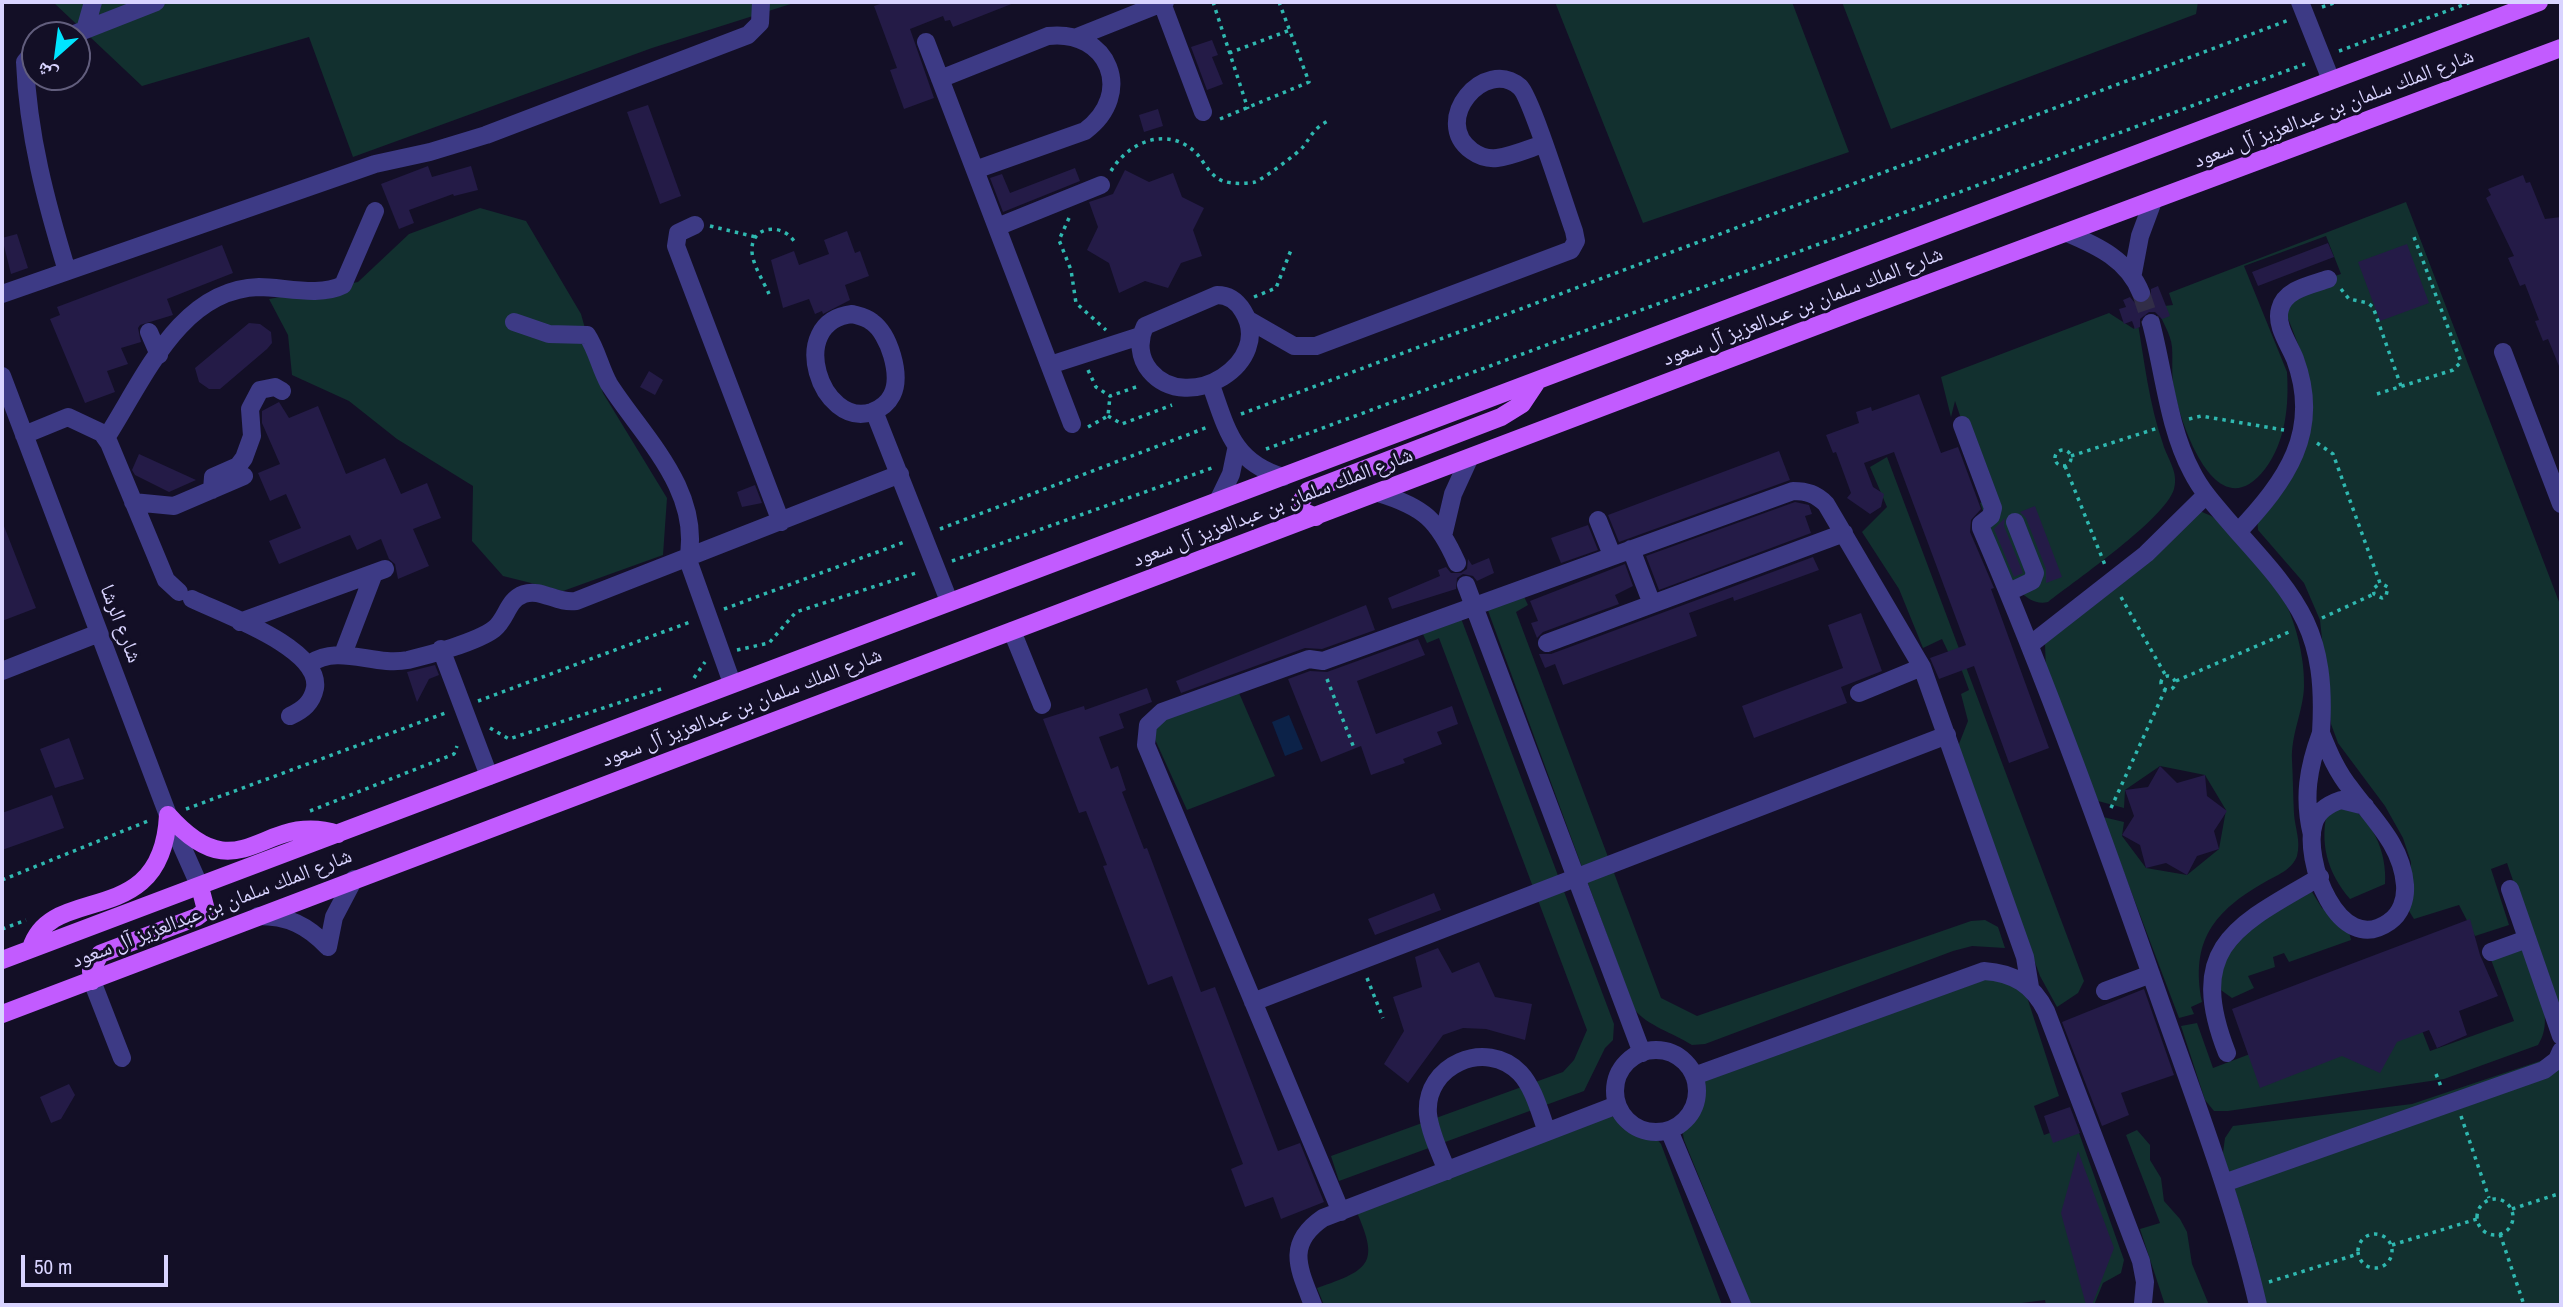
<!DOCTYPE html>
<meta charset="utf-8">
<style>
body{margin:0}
#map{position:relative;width:2563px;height:1307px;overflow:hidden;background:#130f26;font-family:"Archivo Narrow","Noto Naskh Arabic",sans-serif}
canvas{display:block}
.frame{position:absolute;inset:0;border:4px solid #d9d4ff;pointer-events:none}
.north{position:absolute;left:21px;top:21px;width:70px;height:70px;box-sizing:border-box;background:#130f26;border:2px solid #625e7d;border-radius:50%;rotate:208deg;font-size:19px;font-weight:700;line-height:28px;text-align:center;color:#d9d4ff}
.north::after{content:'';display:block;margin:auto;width:24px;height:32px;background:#00e5ff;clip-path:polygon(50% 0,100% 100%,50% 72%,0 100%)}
.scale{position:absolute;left:21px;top:1255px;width:147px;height:32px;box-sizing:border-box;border:4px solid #d9d4ff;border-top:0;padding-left:9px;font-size:21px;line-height:24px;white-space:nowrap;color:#d9d4ff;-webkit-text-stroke:5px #130f26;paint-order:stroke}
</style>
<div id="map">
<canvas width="2563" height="1307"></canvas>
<div class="frame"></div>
<div class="north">ش</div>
<div class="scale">50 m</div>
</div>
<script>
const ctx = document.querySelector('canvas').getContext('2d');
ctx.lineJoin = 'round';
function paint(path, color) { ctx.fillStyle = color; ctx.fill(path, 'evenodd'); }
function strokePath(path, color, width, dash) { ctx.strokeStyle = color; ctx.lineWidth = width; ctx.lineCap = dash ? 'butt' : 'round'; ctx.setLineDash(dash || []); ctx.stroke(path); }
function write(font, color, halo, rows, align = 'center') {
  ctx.font = font + ' "Archivo Narrow","Noto Naskh Arabic",sans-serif'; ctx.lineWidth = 6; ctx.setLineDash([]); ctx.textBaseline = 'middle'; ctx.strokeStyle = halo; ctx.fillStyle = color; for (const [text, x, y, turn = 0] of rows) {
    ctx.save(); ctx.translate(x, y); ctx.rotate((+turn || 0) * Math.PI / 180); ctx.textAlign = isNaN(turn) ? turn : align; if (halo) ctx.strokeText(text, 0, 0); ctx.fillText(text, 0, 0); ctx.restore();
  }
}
paint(new Path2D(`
 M53,2H797L652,48L353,157L309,37L142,86Z
 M1555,2H1792L1849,152L1643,223Z
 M1842,2H2198L2196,14L1891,129Z
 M2406,202L2561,607V1019L2507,863L2491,869L2509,925L2475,936L2459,905L2414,919L2404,903L2410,887L2411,862L2403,838L2385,806L2338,743L2331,724L2320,620L2304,583L2258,530L2257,516L2293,461L2305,362L2284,308L2298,288L2341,274L2326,236L2244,266L2287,372C2289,405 2286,441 2265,469C2217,531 2181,426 2174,389C2171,374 2173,361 2172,347C2171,334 2161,319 2156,307L2173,305L2169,293Z
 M480,208L526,221L581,314L603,393L667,498L663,555L563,591L503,576L472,541L473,486L397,439L349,401L292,375L288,335L269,299L358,282L409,234Z
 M2109,313L2134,329L2137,318C2144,359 2149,404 2163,444C2167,458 2179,472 2174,489C2166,518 2076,580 2048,602C2011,611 1991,531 1980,503L1989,500L1955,401L1951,417L1941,377Z
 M1887,457L2084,981L2078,993L2057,1007L2040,976L1957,749L1968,721L1961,694L1969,690L1958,660L1953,662L1942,639L1923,648L1899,589L1862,532L1887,507L1870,467Z
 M2195,509C2201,512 2209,514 2214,518C2231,532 2278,585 2286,604C2297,627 2305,661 2304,687C2303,712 2291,734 2292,760C2293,778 2293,796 2294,814C2295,828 2301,841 2297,856C2292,870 2277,875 2265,882C2214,911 2190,941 2202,1002L2191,1007L2194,1014L2179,1018L2103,817L2124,822L2122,836L2146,868L2187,875L2219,849L2226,810L2205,775L2160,766L2125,790L2124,808L2098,801L2046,672L2045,644Z
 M1518,584L1528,605L1516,612L1661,998L1697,1016L1971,921L1985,920L1998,927L2005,948L1972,946L1953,951L1705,1044L1692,1045C1672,1032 1649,1027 1634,1009L1483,597Z
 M1456,605L1614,1024L1613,1040L1605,1048L1584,1091L1339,1181L1331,1156L1563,1072L1574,1060L1587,1030L1439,638L1427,643L1417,621Z
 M1236,686L1275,776L1187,810L1153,735L1163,709Z
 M2343,804C2373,817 2387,853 2385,884L2350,899C2327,872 2319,843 2328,808Z
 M2307,884L2322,908L2347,924L2351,940L2289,962L2284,953L2273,957L2275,967L2248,976L2254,988L2232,998L2218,988L2221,943Z
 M2516,936C2528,967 2559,1014 2538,1045L2444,1079L2228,1111H2214L2205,1100L2181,1026L2197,1023L2213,1068L2250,1054L2421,1028L2430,1051L2514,1021L2487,949Z
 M1973,972L2015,984L2027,997L2059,1096L2034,1106L2044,1135L2066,1127L2079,1133L2124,1260L2121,1273L2103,1283L2094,1305H2046L2045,1300L2006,1305H1751L1684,1140L1680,1118C1694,1109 1698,1098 1698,1081Z
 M2561,1049V1305H2261L2253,1248L2223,1153L2225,1138L2233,1126L2412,1104L2558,1055Z
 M1610,1115L1634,1130L1651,1132L1661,1144L1722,1305H1324L1317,1288C1373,1269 1379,1262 1355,1208Z
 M2137,1130L2150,1145V1160L2161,1178L2164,1201L2180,1219L2187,1232L2192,1264L2209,1305H2165L2140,1229L2160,1223L2126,1135Z`), '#12302f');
paint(new Path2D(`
 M1289,715L1303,749L1285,756L1272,722Z`), '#0c2248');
paint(new Path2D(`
 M886,2H1014V3L953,27L950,20L945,21L943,16L910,29L934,98L904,109L890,70L897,68L874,6Z
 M1212,40L1218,55L1212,57L1223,84L1207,90L1191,47Z
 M648,105L681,196L660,204L627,112Z
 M1158,109L1163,126L1144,132L1139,115Z
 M428,166L432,177L471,166L478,190L454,196L453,194L409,210L414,223L399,229L381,184Z
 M1075,168L1080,181L1003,212L990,178L1002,174L1010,193Z
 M1125,170L1149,182L1173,173L1182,197L1204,208L1193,230L1202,256L1181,263L1168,288L1145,281L1119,293L1109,263L1087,250L1098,227L1089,202L1113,194Z
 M2523,175L2526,183L2530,182L2545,219L2561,217V371L2548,339L2543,341L2535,321L2539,320L2525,284L2520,286L2508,258L2514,256L2486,198L2491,195L2488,189Z
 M847,231L855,253L860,251L869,276L845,285L850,300L823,314L822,311L815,314L809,299L783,308L771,260L794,251L799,265L829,254L824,240Z
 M17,234L28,268L11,274L2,238Z
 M2328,243L2334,257L2258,286L2252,272Z
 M2407,244L2429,303L2380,321L2358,262Z
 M222,245L233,273L167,299L173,315L140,325L138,328L141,342L121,348L128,364L107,371L115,392L85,403L50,319L60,315L57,307Z
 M2158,286L2170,316L2162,319L2155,312H2149L2140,319V327L2135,329L2132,321L2124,324L2119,309L2126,307L2123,300L2130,297L2135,303H2145L2151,299V289Z
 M249,323L260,324L271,332L272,343L267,349L220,389H209L199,382L195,368Z
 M649,371L663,380L655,395L640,387Z
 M1919,394L1941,453L1958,447L1981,509L1971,520L1970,532L1994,588L1991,589L2049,748L2009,763L1974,666L1939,679L1930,658L1966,645L1894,452L1864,463L1873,487L1884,494L1881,507L1870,514L1847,498L1851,493L1836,452L1833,453L1826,435L1859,423L1856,412L1871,407L1872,411Z
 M279,402L289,418L318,406L346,474L385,458L401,494L427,483L441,518L413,529L429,566L398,579L395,564L389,559L381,539L357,550L350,535L279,564L269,541L301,528L286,494L270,501L258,473L280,464L262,423V411Z
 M1779,451L1790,480L1619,542L1608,515Z
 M139,454L196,480L169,492L135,475L132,470Z
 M755,485L762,503L742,507L737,492Z
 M1795,502L1809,505L1812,514L1805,516L1811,533L1659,590L1646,556Z
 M2035,506L2062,577L2046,583V569L2026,518L2020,512Z
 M2005,518L2004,526L2023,573L2014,577L1994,529Z
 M2,521L36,608L2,621Z
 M1588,525L1598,550L1561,563L1551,538Z
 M1813,557L1819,570L1734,601L1733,597L1689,613L1697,636L1563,685L1555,664L1545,668L1539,654H1551Z
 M1489,558L1494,573L1477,581L1473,576L1463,574L1457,578L1456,589L1392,609L1388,598L1440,576L1438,570L1446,567L1451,573H1461L1467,569L1468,559L1472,565Z
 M1625,564L1633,586L1615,595L1619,604L1543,632L1537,638L1531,623L1538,621L1530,601Z
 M1366,605L1375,630L1322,649L1305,648L1181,693L1176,681Z
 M1861,613L1882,671L1841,687L1847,703L1754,738L1742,706L1843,668L1828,625Z
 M1418,639L1425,655L1357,681L1376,734L1452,706L1458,724L1437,732L1442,744L1403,759L1405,763L1371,775L1361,746L1321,762L1288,679L1310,671L1327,672Z
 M435,665L439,675L429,679L417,702L407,672Z
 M1147,688L1152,702L1119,714L1124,728L1099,737L1111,769L1118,766L1126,790L1122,792L1144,849L1147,848L1201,992L1215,987L1278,1151L1300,1143L1324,1202L1281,1219L1273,1197L1245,1207L1231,1169L1243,1164L1172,976L1148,985L1103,866L1107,865L1086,811L1079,813L1043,719L1084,706L1085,710Z
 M69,738L84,779L55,788L40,749Z
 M2160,766L2177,783L2205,775L2207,796L2227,811L2214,831L2219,849L2197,856L2187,875L2166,863L2146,868L2140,845L2122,835L2134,816L2125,790L2148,787Z
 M52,795L64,828L2,850V813Z
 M1434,893L1441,910L1375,935L1368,919Z
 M2470,919L2480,955L2498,996L2459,1011L2467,1035L2437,1048L2429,1030L2397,1042L2380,1073L2342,1056L2260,1088L2232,1009Z
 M1438,948L1452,973L1479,962L1495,997L1532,1004L1525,1040L1486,1029L1463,1028L1443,1035L1408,1083L1384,1064L1404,1031L1393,997L1422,987L1415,957Z
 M2144,989L2174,1075L2121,1093L2129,1115L2102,1126L2062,1022Z
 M69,1084L75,1095L61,1119L51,1123L40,1097Z
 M2070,1107L2080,1133L2053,1143L2044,1116Z
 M2078,1151L2114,1248L2092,1305H2086L2061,1213Z`), '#241b47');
strokePath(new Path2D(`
 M2141,293L2151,323`), '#312d47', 18, [18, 9]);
strokePath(new Path2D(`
 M1213,2L1248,109
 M2322,7L2337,2
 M2339,51L2471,2
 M1229,53L1290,30
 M1220,119L1309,82L1279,2
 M1111,171C1129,141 1169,125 1197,154C1205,163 1210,176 1223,181C1231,184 1246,184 1255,182C1262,180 1298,153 1303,147C1312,135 1314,128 1328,121
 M1069,218L1059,240L1071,270L1076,303L1106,330
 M710,226L756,237
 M2341,289L2349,299L2368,303L2373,307L2401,386
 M769,294C764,282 753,266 752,252C750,226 781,222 794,241
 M1254,297L1276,288L1291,250
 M1088,370L1096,387L1110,396L1139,386
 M2377,394L2453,370L2461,362L2414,237
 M1241,414L2289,20
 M1108,416L1122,424L1172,405
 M2189,419L2201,416L2284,430
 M1088,427L1108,416L1110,396
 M2317,443L2333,454L2380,583L2388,587L2386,596L2382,598L2374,594L2373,589L2380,583
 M1266,449L2305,64
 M2055 458a8 8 0 1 1 16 0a8 8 0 1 1-16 0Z
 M2071,456L2158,428
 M2065,466L2105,565
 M940,529L1208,427
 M952,561L1212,468
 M2121,597L2166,676
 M724,609L907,541
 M2322,618L2374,594
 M737,650L769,643L796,612L919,572
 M2161 683a7 7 0 1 1 14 0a7 7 0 1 1-14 0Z
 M694,678L705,662
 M1327,679L1354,748
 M2176,681L2289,632
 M478,701L690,622
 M490,728L509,739L664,688
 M2111,808L2165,690
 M186,809L448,712
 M310,811L454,754L457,746
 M2,880L148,821
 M2,929L26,920
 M1367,978L1383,1018
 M2436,1074L2442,1089
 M2461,1116L2489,1198
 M2477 1217a18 18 0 1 1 36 0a18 18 0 1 1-36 0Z
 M2512,1209L2561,1193
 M2358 1251a17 17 0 1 1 34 0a17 17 0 1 1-34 0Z
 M2500,1234L2524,1305
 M2392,1245L2477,1219
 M2269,1282L2358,1254`), '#2fb8b0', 3.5, [3.5, 5]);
strokePath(new Path2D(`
 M2300,2L2331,80
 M1162,3L1203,112
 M85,30L93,2
 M72,35L156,2
 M1077,37L1165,2
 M926,42L1072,424
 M35,50L25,62C28,135 46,202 67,271
 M940,79L1048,36C1109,29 1135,94 1085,131L975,170
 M695,225L678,233L676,246L781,522
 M997,227L1101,185
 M2067,233C2098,246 2128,260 2141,293
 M2133,273L2140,236L2153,201
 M2,294L375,164L430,152L486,135L748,35L760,23L761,2
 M1217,295C1228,295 1237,301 1243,311C1275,362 1188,416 1150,371C1139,358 1138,341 1145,326Z
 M852,314C859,316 866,317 872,322C889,334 902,375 892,395C888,403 880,409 872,412C821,429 785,322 852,314Z
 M1247,319L1294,346H1316L1571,250L1576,241L1574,231C1566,209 1531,97 1520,87C1485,56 1430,121 1472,151C1479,156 1488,159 1497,158C1512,156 1528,149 1543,144
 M514,322L549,334L587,335C597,350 600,368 609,384C643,437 702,490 688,560L732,683
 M2151,323C2164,372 2168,427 2192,472C2203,494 2221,512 2237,531C2301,602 2327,633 2321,733
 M149,332L159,355
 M2503,352L2561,504
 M1050,365L1140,336
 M2,376L168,815L200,887
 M1211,385C1227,430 1233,462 1283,477
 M874,411L949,601
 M1962,425L1993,508L1991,516L1981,524V528C2048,684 2105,843 2161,1003C2196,1103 2234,1202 2258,1305
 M24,435L68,417L102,433L109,443L166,580L179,592
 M106,438C144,379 180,289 259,287C284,287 320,297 343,285L375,211
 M212,490L213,477L238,466L244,458L252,436L250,409L260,390L275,387L282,391
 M1378,493C1424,507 1438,520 1457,563
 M1218,501L1231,474L1236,450
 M133,502L174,506L244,476
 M1598,520L1612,555
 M1444,532L1453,494L1469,459
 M2238,532C2286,481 2322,432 2295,359C2289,344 2275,325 2280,309C2285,289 2311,285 2328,279
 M1631,549L1652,604
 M1466,585L1642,1053
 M2009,592L2032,581L2035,573L2015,522
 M192,599C223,614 321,648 315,688C312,703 303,710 290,716
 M240,622L385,569
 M1012,631L1042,705
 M1547,643L1844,533
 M2031,644L2146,554L2206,495
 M441,649L489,776
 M343,654L374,573
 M309,664C340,643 373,667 408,660C429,655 477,642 494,629C507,619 507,600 524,594C541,588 557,604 576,601L900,474
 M2,671L99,633
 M1859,693L1922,667
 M2312,835C2303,798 2308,768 2321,733C2329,753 2337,772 2351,789C2373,819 2402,845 2405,885C2406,899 2401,914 2389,922C2338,958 2302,858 2314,823C2318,810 2329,804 2341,800L2365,806
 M2510,889L2561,1036
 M258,916C288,916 307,925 328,947
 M328,947L334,917L354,879
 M2491,952L2527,939
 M92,981L122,1058
 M2105,991L2151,974
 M1253,1002L1947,735
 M1615 1091a41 41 0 1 1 82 0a41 41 0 1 1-82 0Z
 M2227,1053C2185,946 2237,925 2320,877
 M1694,1076L1984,971C2014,973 2033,985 2046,1011L2141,1261L2145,1282L2143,1303
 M1669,1130L1742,1305
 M1447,1171C1440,1153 1430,1133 1428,1114C1424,1065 1486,1038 1520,1073C1534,1088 1540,1113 1547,1132
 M2224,1183L2544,1070L2557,1060L2561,1051
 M1341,1212L1146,745L1148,725L1162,712L1309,659L1323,661L1793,491C1807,491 1816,494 1826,504L1922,667L2025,957L2030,987
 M1313,1305C1299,1269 1285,1244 1323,1218L1617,1105`), '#3d3a85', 18);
strokePath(new Path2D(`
 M1316,517L1302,511L1300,503L1308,491L1501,417L1522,404L1536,383
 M168,815C241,897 263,809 338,834
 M31,948C52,881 162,933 168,815
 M2,960L2539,2
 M92,981L91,971L100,954L197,917L206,910L200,887
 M2,1014L1858,310L2561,48`), '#c25bff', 18);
write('21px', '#d9d4ff', '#130f26', [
 ["شارع الملك سلمان بن عبدالعزيز آل سعود",2334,109,-21],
 ["شارع الملك سلمان بن عبدالعزيز آل سعود",1803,307,-21],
 ["شارع الملك سلمان بن عبدالعزيز آل سعود",1273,508,-21],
 ["شارع الرشا",120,624,69],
 ["شارع الملك سلمان بن عبدالعزيز آل سعود",742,708,-21],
 ["شارع الملك سلمان بن عبدالعزيز آل سعود",212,909,-21]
]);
</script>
